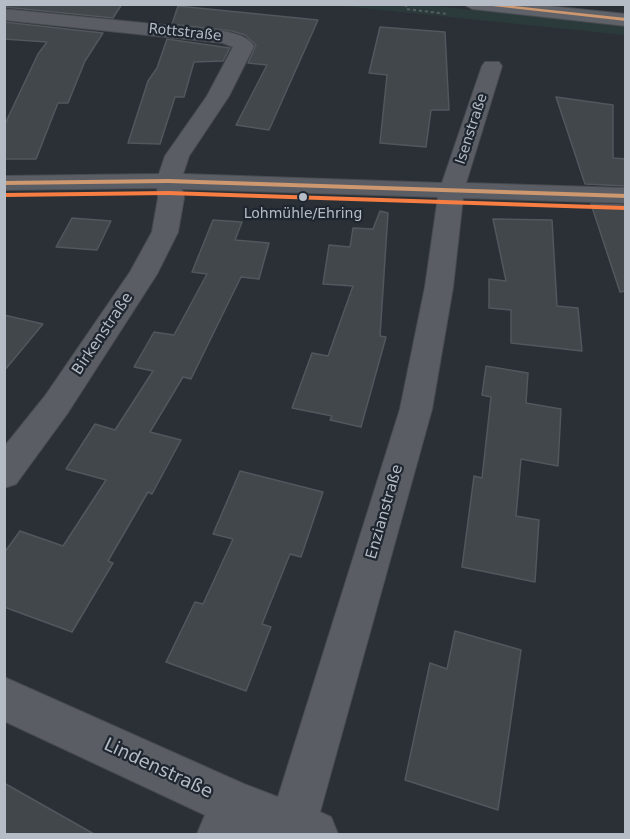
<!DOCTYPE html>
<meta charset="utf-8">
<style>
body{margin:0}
#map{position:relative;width:630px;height:839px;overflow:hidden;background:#2a3036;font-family:"DejaVu Sans",sans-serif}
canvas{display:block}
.frame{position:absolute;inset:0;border:6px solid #b5bcc6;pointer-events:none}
</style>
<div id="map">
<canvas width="630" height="839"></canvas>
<div class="frame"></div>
</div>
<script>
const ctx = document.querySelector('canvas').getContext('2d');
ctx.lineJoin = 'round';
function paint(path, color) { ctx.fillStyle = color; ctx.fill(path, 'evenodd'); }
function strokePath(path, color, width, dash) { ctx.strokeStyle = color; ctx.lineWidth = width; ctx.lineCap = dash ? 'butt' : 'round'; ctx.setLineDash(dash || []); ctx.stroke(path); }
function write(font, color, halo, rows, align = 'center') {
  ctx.font = font + ' "DejaVu Sans",sans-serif'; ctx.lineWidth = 4.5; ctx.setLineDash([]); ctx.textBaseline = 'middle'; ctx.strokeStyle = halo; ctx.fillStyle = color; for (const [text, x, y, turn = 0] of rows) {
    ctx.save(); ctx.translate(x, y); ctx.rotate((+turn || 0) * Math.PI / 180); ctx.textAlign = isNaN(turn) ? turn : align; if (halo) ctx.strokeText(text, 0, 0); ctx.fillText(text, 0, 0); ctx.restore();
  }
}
paint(new Path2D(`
 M333,5H424L625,25V35Z`), '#2b3b3c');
const building = new Path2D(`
 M4,4H122L113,18L4,7Z
 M178,6L318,20L269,130L236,125L267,65L248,63L256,45L245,35L232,31L172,24Z
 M4,22L103,33L85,61L68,103H58L36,159H4V126L38,54L47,42L4,39Z
 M380,27L445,32L449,110H431L426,147L380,143L387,75L369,73Z
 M167,39L230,48L223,61L194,62L184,97H175L160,144L128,143L148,81L157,68Z
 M556,97L613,105V158L626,159V186L585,184Z
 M591,204L626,205V291L620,292Z
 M380,211L388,213L380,336L386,337L361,427L330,420L332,416L292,408L312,353L328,356L353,286L323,284L329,245L350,247L353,228L373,229Z
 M72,218L111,221L97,250L56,247Z
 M493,219L552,220L557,306L578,308L582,351L511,343V310L489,308V279L506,281Z
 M213,220L242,222L235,240L269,243L259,279L241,277L191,379L183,377L150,432L181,440L152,494L148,492L108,561L113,563L72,632L4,607V553L20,531L63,546L106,480L66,469L95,424L115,430L153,371L134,367L154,332L174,335L207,274L192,272Z
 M4,315L43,324L4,371Z
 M486,366L528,373L526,403L561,409L558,466L521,459L516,516L539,520L535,582L462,567L474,476L482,478L491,397L482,395Z
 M240,471L323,492L301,557L290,554L262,624L271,627L246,691L166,662L195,602L203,604L233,539L213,534Z
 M455,631L521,650L498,810L405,780L430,663L447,669Z
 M4,783L94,834H4Z`);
paint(building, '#42474c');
strokePath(building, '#52575d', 1.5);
const street = new Path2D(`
 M4,9L223,31C235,34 246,35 254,46L229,96L189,156L183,174L442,183L482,66L485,62H499L502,66L466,183L626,188V203L463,198L453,287L432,409L320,812L331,817L338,834H197L205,815L4,721V677L244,784L278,797L400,409L425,287L438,197L182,189L184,198L178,232L157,274L67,414L16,484L4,488V447L45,396L130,272L152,232L158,198L157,188L4,190V176L159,174L165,156L207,96L233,47L223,43L4,20Z`);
const secondary = new Path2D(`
 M463,4H530L626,14V26L472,9Z`);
strokePath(street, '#484c51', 2);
strokePath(secondary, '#484c51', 2);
strokePath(new Path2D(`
 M406,4V9L448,14`), '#585d61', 2, [3, 3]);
paint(street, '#5a5e64');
paint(secondary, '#5f6268');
paint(new Path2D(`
 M475,4H495L626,18V21Z
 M168,179L626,194V198L168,183L4,185V181Z`), '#cd976f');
paint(new Path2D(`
 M168,191L626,206V210L168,195L4,197V193Z`), '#f77d43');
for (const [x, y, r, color] of [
 [303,197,5,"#b5bcc6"]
]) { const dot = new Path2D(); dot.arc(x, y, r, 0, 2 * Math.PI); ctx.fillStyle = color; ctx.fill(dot); strokePath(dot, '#1f262f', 2); }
write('14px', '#b5bcc6', '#1f262f', [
 ["Rottstraße",185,33,6],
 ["Isenstraße",472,129,-72]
]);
write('14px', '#b5bcc6', '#1f262f', [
 ["Lohmühle/Ehring",303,214]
]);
write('15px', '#b5bcc6', '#1f262f', [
 ["Birkenstraße",103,334,-56],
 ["Enzianstraße",385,512,-74]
]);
write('18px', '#b5bcc6', '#1f262f', [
 ["Lindenstraße",158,769,25]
]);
</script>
